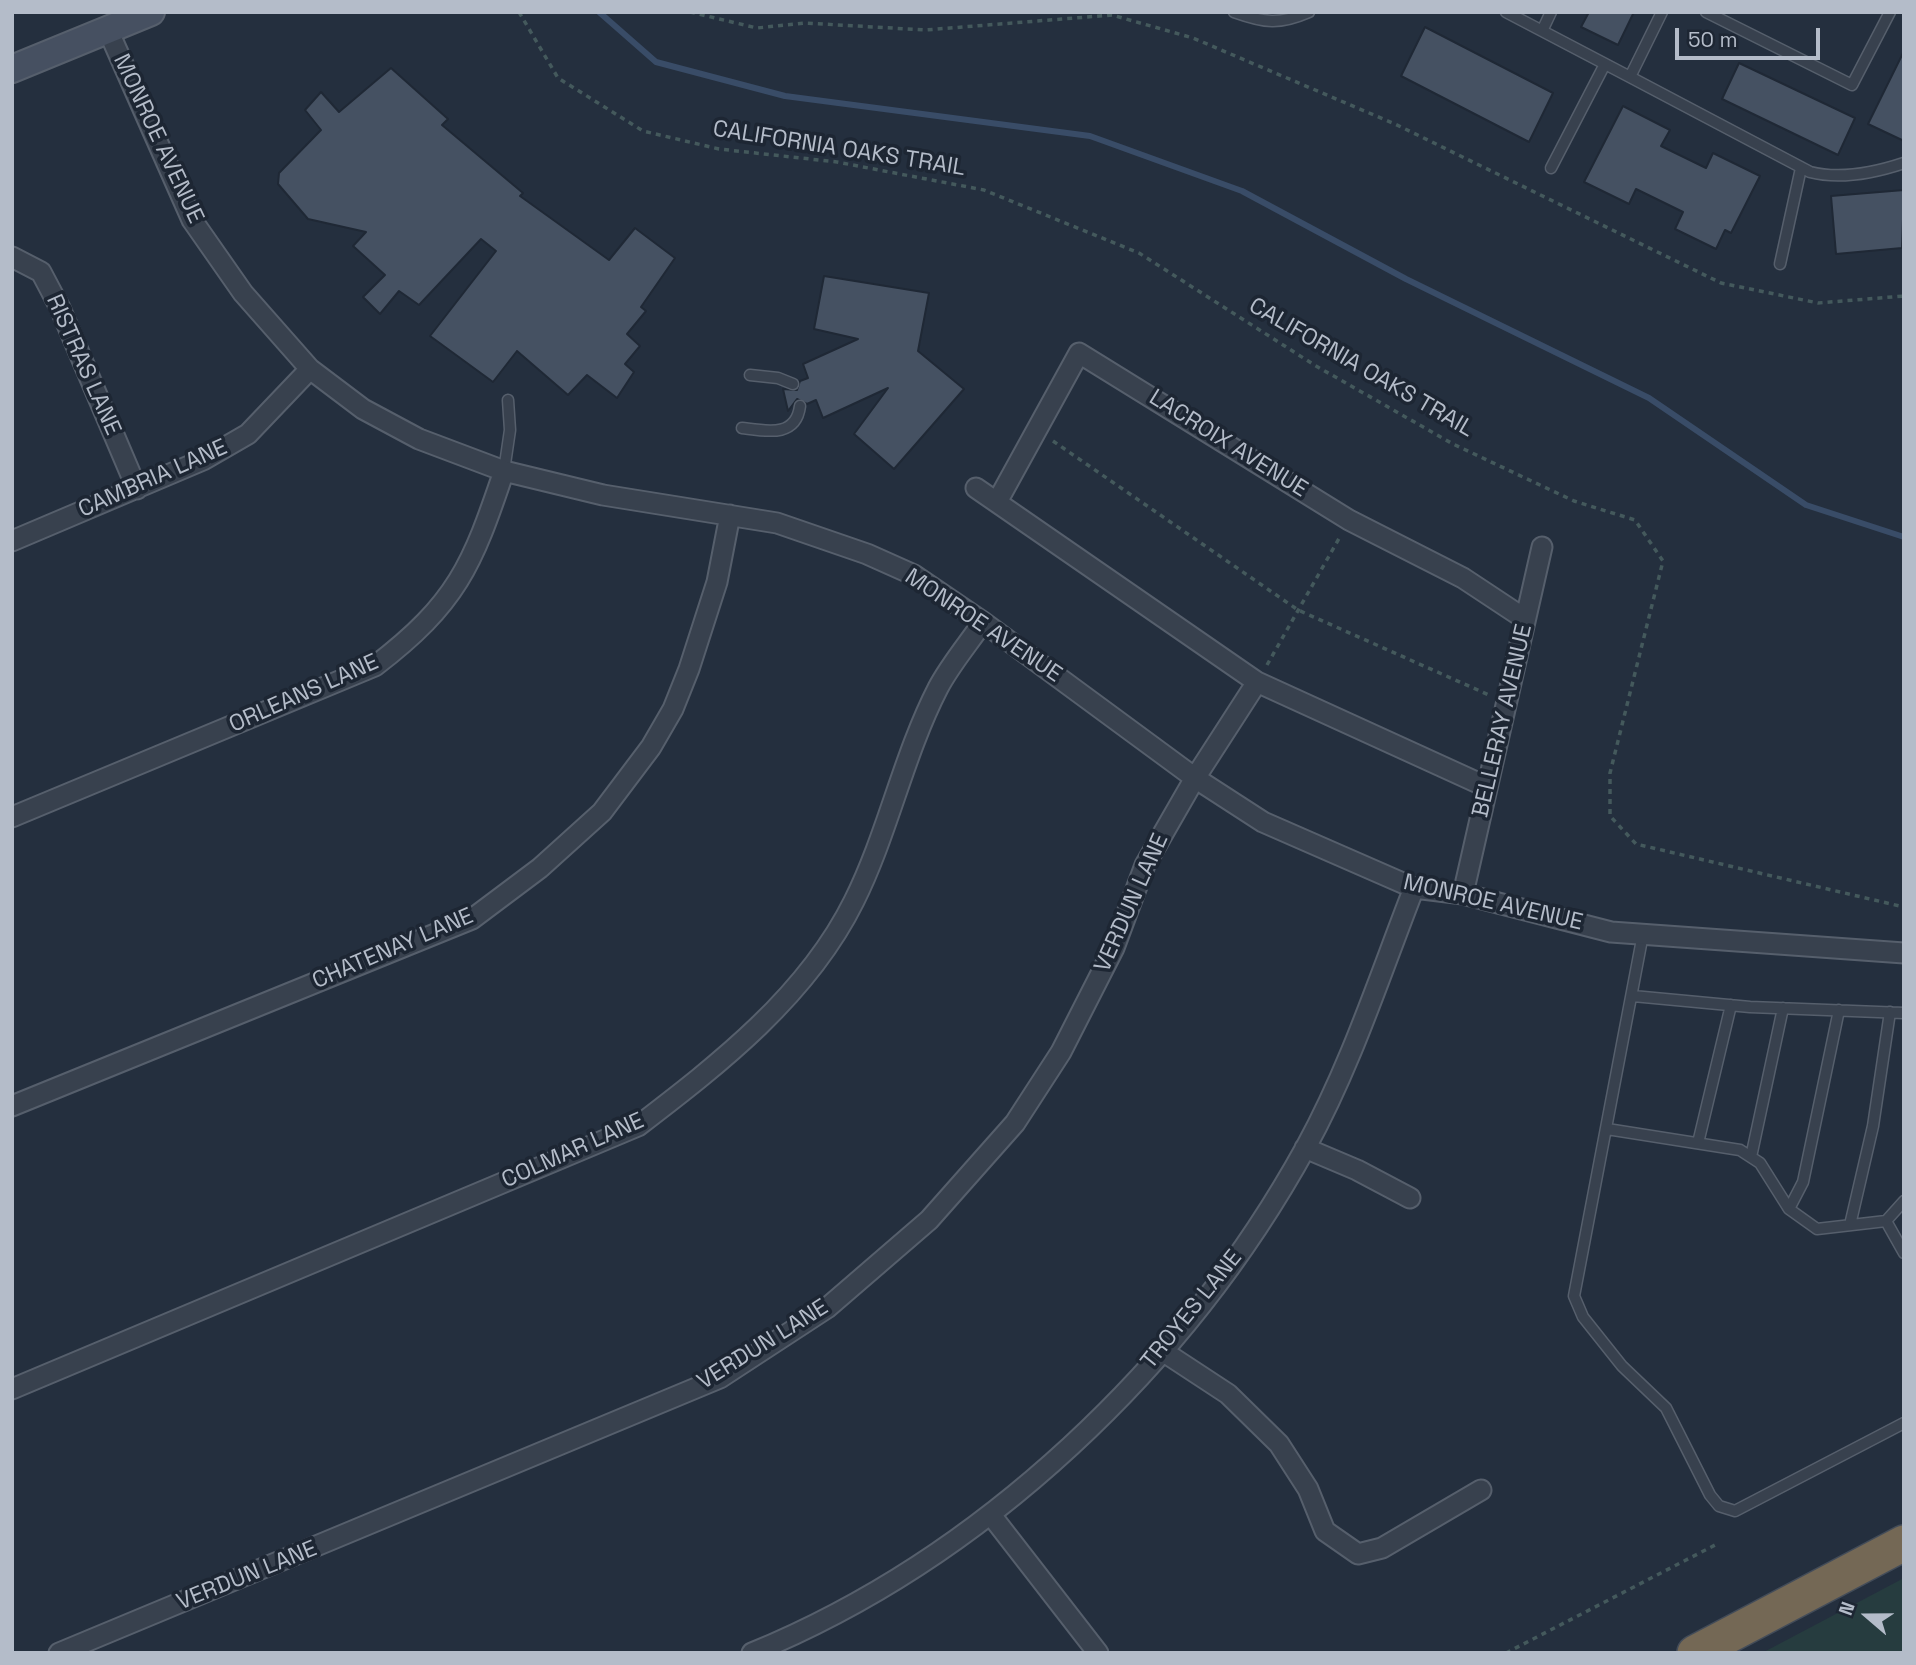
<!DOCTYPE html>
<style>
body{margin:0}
#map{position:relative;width:1916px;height:1665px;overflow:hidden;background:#242f3e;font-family:"Space Grotesk",sans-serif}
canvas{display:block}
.frame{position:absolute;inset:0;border:14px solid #b4bcc9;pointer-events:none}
.north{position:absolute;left:1832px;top:1581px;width:70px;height:70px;-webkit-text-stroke:5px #1d2633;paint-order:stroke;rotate:290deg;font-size:19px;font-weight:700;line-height:28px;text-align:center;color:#b4bcc9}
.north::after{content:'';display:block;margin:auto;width:24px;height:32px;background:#b4bcc9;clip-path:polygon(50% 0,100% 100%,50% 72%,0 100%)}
.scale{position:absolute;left:1675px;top:28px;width:145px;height:32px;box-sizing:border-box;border:4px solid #b4bcc9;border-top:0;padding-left:9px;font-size:21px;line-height:24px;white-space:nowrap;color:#b4bcc9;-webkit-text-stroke:5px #1d2633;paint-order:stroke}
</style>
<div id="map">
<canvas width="1916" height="1665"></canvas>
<div class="frame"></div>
<div class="north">N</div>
<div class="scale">50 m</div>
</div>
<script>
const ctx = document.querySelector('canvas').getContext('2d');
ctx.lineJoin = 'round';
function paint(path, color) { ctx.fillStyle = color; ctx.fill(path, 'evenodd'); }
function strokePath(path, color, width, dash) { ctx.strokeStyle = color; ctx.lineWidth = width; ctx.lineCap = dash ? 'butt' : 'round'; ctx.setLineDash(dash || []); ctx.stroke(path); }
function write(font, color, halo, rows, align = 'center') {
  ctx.font = font + ' "Space Grotesk",sans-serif'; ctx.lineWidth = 7; ctx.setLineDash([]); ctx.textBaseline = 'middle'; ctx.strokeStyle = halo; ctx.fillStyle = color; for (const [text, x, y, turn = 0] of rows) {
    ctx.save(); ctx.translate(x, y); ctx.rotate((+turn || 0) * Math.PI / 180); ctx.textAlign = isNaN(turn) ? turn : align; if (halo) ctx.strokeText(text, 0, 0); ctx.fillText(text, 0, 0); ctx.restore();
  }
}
paint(new Path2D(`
 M1904,1578V1653H1762Z`), '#263c3f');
strokePath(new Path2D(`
 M599,12L656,62L785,96L1090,136L1242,191L1406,279L1649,398L1806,505L1904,537`), '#394c67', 6);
const building = new Path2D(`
 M1589,12H1634L1618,45L1581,27Z
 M1425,27L1553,93L1529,142L1401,76Z
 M1904,51V141L1868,124Z
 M1739,63L1855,118L1838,155L1722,99Z
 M391,68L448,119L442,125L523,193L520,196L609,260L635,228L675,258L641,307L646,311L627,334L640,346L625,364L634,372L617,398L587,375L568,395L517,351L493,382L430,336L496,251L481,239L419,305L399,291L380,314L363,297L385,275L353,246L366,232L308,219L278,184L279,173L321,130L305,110L321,92L339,112Z
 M1623,106L1670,130L1661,146L1706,168L1713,153L1760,176L1731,233L1725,230L1716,249L1675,229L1683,212L1636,189L1629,204L1584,182Z
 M1904,190L1902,248L1836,254L1831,196Z
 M824,276L929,293L918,351L964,389L894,469L854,434L888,388L823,418L816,400L807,404L797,399L788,411L783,389L797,390L800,381L808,378L803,364L858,339L814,329Z`);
paint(building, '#455162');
strokePath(building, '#1f2835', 2);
const service = new Path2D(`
 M1234,12C1265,23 1279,25 1309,12
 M1506,12L1630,77L1662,12
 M1706,12L1852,85L1890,12
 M1542,31L1551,12
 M1630,77L1810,172C1841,180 1874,173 1904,163
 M1551,168L1605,64
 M1780,264L1801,168
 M750,375L778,378L793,384
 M742,428C766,431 796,438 800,406
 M504,471L510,430L508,400
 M1643,934L1574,1296L1583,1317L1622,1366L1666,1408L1710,1495L1719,1506L1735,1511L1904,1423
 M1633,996L1750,1007L1904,1013
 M1607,1129L1740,1150L1760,1163L1789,1209L1817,1229L1886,1221L1904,1201
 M1698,1143L1731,1005
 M1751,1157L1783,1008
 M1789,1209L1803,1182L1839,1010
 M1886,1221L1904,1253
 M1850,1225L1873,1126L1890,1012`);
const minor = new Path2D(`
 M108,30L192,220L243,293L310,369L363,409L419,439L504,471L603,495L777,523L867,554L914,575L983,622L1195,778L1263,822L1414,888L1463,894L1611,932L1904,953
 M12,257L41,272L60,308L137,489
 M976,488L1257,682L1487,787
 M997,502L1079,353L1349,520L1463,578L1525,619
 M12,541L203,460L248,434L310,369
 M12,817L375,666C457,603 472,566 504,471
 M1463,894L1542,547
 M12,1106L472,919L540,868L602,812L651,747L673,709L689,669L717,582L730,515
 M1305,1148L1357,1170L1410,1198
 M1164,1352L1228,1394L1279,1444L1308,1489L1325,1531L1358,1554L1382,1548L1481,1490
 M12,1389L638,1126C719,1064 807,996 854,901C888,833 903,756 938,688C950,665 968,644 983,622
 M991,1515L1098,1653
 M59,1653L720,1378L827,1308L929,1220L1015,1123L1061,1052L1114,948L1145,865L1195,778L1257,682
 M752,1653C983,1558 1186,1365 1306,1147C1351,1065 1380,975 1414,888`);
const secondary = new Path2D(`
 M12,69L151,12`);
const motorway = new Path2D(`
 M1695,1653L1904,1543`);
strokePath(service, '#565f6c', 13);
strokePath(minor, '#565f6c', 23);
strokePath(secondary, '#565f6c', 30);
strokePath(motorway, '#434c59', 38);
strokePath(new Path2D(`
 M519,12L558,78L643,131L719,149L837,162L984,190L1139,253L1316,366L1453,444L1574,501L1635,520L1663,561L1610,773V816L1636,844L1904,907
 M690,12L757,28L805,23L925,30L1112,15L1193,38L1395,124L1721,283L1818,303L1904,296
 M1053,441L1298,610L1489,695
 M1267,665L1341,535
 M1506,1653L1717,1544`), '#44595c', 3.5, [5, 5]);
strokePath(service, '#38414e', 10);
strokePath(minor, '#38414e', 19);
strokePath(secondary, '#465061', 26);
strokePath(motorway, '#746855', 35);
write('23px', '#b4bcc9', '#1d2633', [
 ["MONROE AVENUE",158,139,65],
 ["CALIFORNIA OAKS TRAIL",839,149,9],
 ["RISTRAS LANE",83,365,66],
 ["CALIFORNIA OAKS TRAIL",1361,368,30],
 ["LACROIX AVENUE",1228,444,32],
 ["CAMBRIA LANE",153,479,-24],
 ["MONROE AVENUE",983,626,34],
 ["ORLEANS LANE",304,694,-24],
 ["BELLERAY AVENUE",1503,721,-77],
 ["VERDUN LANE",1132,903,-66],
 ["MONROE AVENUE",1493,903,13],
 ["CHATENAY LANE",393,949,-23],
 ["COLMAR LANE",573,1151,-24],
 ["TROYES LANE",1192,1310,-51],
 ["VERDUN LANE",763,1345,-32],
 ["VERDUN LANE",247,1576,-22]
]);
</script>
